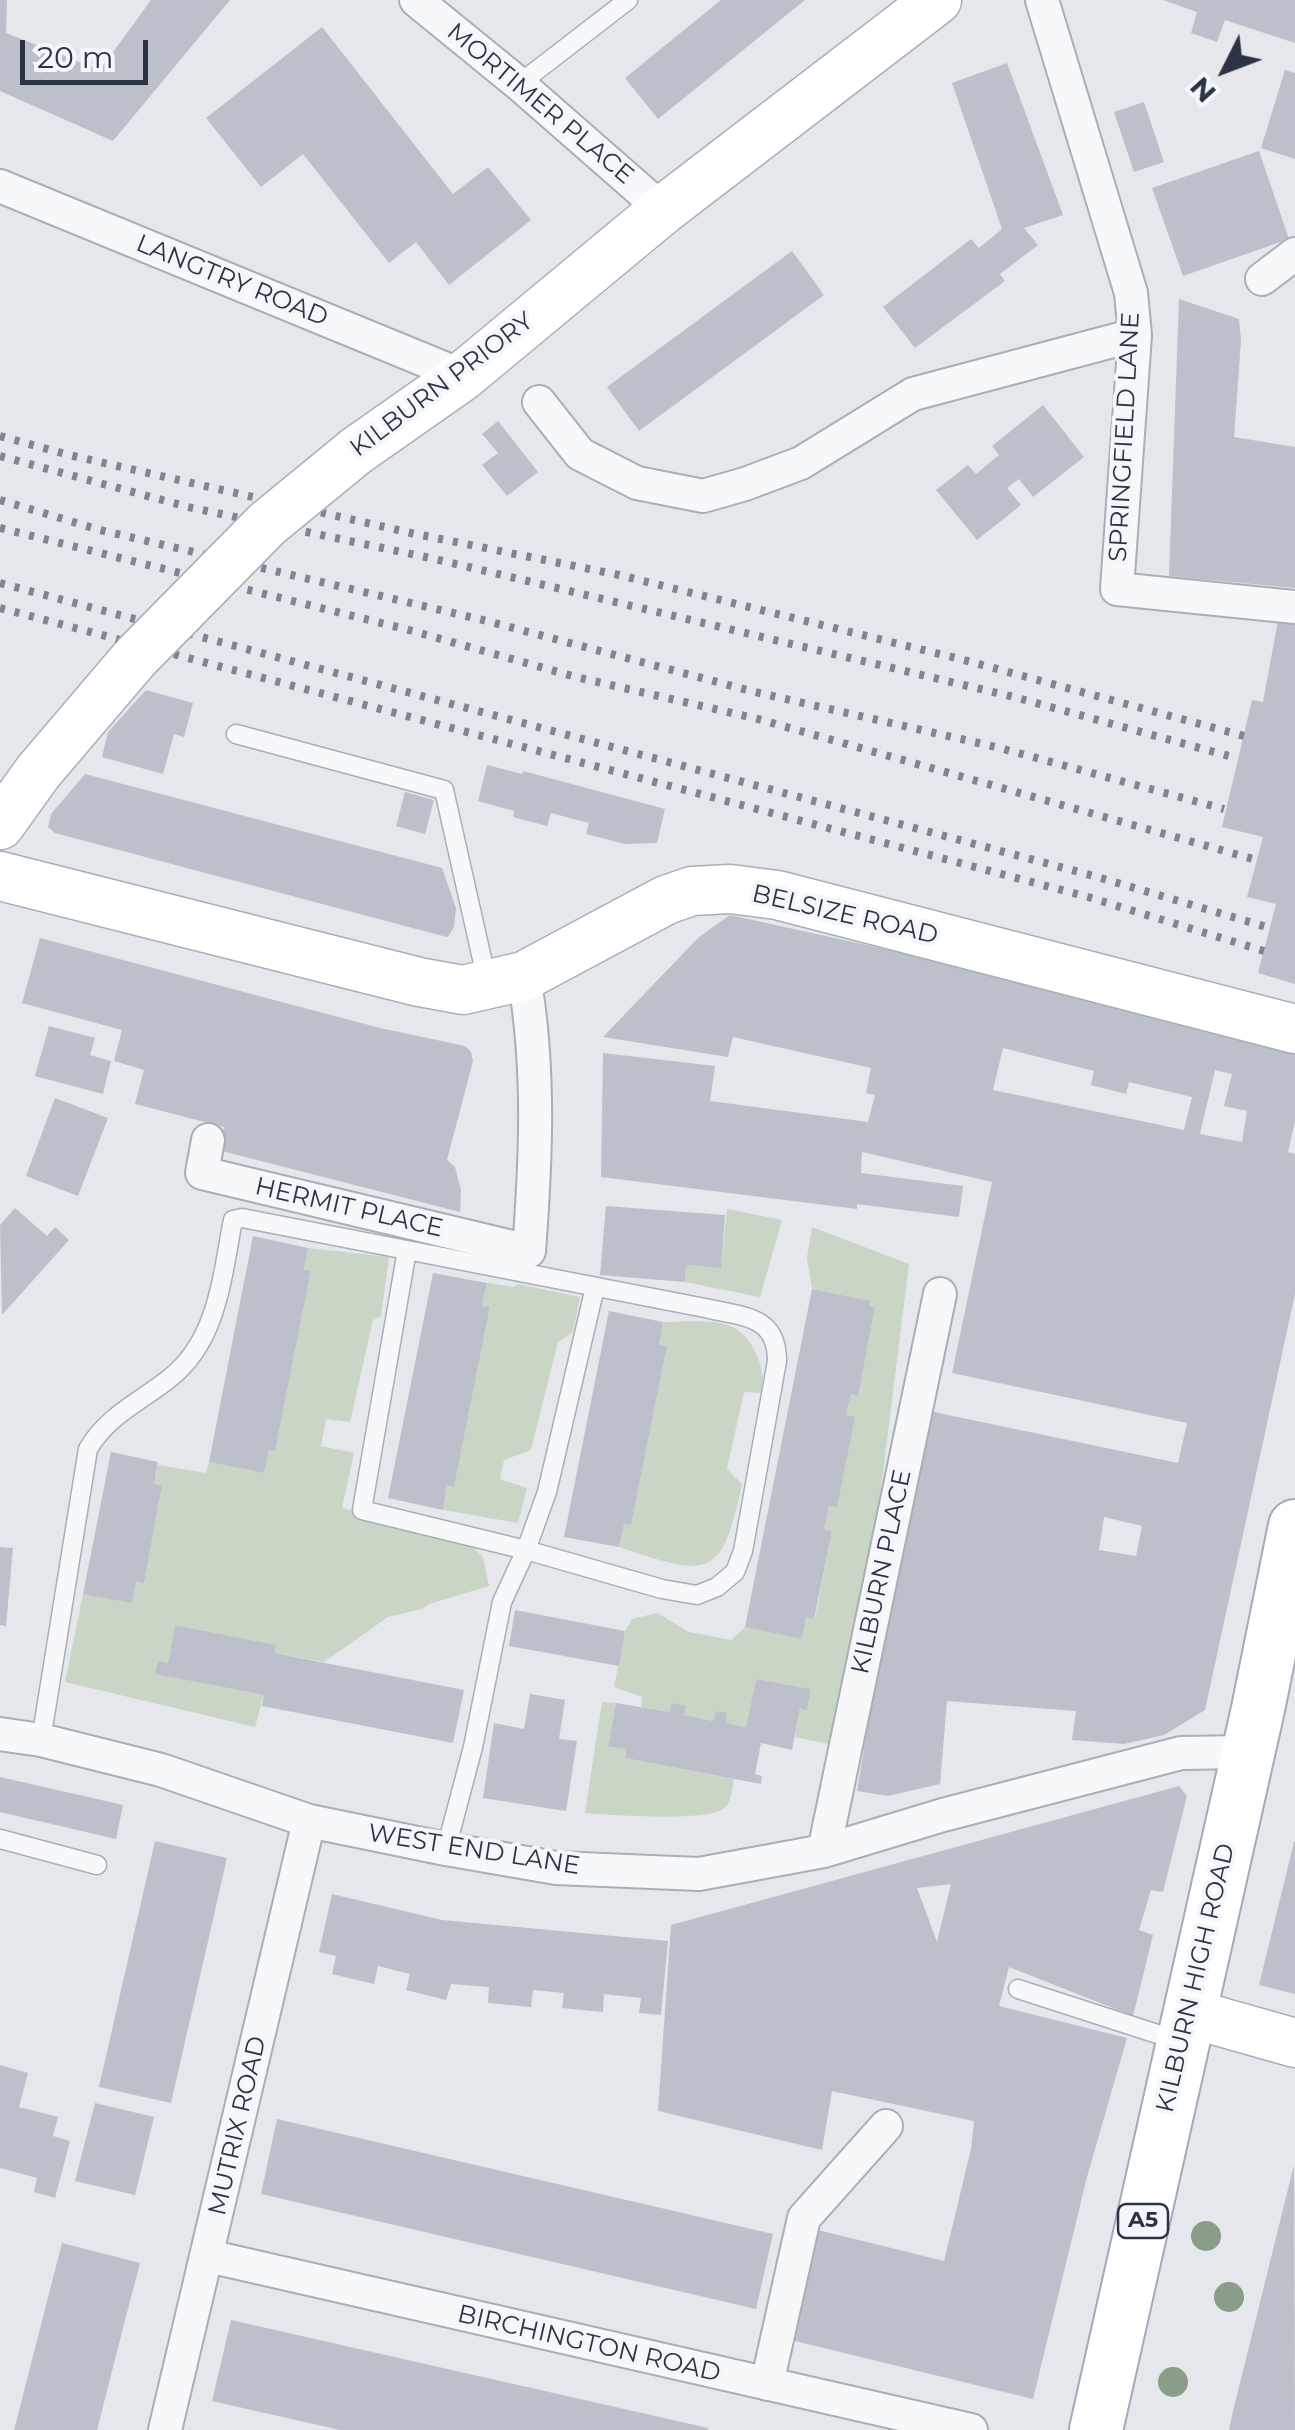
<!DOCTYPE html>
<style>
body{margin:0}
#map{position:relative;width:1295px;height:2430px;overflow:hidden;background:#e4e7ec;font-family:Montserrat,sans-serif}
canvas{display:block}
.north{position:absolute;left:1175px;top:20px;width:100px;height:100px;-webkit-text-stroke:8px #f4f6f9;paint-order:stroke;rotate:228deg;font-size:28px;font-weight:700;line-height:40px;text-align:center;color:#2b3445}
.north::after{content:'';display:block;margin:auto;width:35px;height:45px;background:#2b3445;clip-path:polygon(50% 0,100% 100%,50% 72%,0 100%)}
.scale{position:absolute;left:20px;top:40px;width:128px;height:45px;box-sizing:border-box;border:5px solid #2b3445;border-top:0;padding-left:12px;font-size:30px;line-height:35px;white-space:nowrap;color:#2b3445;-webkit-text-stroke:8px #f4f6f9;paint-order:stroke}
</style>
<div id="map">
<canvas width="1295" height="2430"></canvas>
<div class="north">N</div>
<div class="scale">20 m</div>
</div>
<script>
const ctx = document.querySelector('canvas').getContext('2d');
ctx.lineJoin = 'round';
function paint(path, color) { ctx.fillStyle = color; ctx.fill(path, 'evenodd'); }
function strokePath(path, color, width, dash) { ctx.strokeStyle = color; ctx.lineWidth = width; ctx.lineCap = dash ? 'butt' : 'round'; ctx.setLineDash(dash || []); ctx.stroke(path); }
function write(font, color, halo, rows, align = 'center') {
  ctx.font = font + ' Montserrat,sans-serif'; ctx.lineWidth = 8; ctx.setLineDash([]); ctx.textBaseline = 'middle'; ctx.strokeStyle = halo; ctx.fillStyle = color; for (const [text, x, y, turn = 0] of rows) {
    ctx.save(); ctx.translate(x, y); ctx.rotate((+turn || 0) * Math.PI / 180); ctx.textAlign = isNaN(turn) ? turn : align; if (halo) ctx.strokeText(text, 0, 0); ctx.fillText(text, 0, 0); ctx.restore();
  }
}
paint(new Path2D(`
 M727,1209L782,1220L760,1297L685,1282L686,1265L721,1267Z
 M812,1227L909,1264L850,1737L833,1745L795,1737L800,1708L807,1709L811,1689L756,1679L746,1727L726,1723L727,1714L715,1711L713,1721L684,1715L671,1704L670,1712L641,1707L642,1697L614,1687L625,1631L632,1619L657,1613L689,1632L731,1640L745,1627L802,1638L806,1617L815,1618L832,1531L824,1529L829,1506H837L854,1417L846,1415L851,1394L858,1395L875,1309L869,1306V1301L812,1289L807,1258Z
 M308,1248L389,1257L381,1316L373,1320L350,1422L326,1419L321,1446L354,1453L342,1508L466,1540L483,1557L489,1586L429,1604L422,1609L388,1617L324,1662L274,1653L275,1645L175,1625L168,1663L158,1661L156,1674L264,1695L255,1727L65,1682L83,1594L136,1581L144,1582L162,1487L154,1484L158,1465L206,1473L209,1462L264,1473L269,1450H275L311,1272L304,1269Z
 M487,1283L514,1287L518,1284L580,1297L573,1332L558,1342L531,1450L504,1460L500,1479L527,1488L518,1523L443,1510L447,1485L454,1486L490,1308L482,1306Z
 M663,1322C683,1322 710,1319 728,1325C753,1334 767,1369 762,1393L744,1392L727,1469L742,1484C722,1581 708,1577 619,1547L624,1524L631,1525L667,1346L659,1344Z
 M602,1702L616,1703L608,1745L626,1749L625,1758L734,1779C732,1789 732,1803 723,1809C703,1822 611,1815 585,1813Z`), '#c9d6c5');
paint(new Path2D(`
 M0,0H7L6,33L100,70L151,0H230L113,141L0,91Z
 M721,0H805L658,119L625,78Z
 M1163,0H1295V43L1225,20L1217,42L1191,33L1197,12Z
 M322,27L453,194L488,167L531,220L449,285L416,242L389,263L303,154L261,187L206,118Z
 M1007,63L1063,215L1024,228L1038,245L1000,274L1005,281L915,348L883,307L971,239L979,248L1002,229L952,83Z
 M1285,70L1295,73V159L1261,148Z
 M1144,102L1164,162L1134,172L1114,112Z
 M1259,151L1289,239L1183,276L1152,188Z
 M792,251L824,295L639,431L607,387Z
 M1179,299L1239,319L1241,341L1234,437L1295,447V588L1169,576Z
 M1043,405L1084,457L1033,497L1019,479L1007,488L1021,505L977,540L936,490L968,465L976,474L999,455L992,446Z
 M498,421L538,472L507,496L482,465L498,453L482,434Z
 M1279,615L1295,618V984L1258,973L1276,904L1247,897L1263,837L1222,827L1252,700L1263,702Z
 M146,690L193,703L184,737L174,734L163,774L102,757L108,732Z
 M487,765L522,774L523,771L665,809L657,843L625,844L598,837L586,834L589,823L551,813L547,826L513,817L514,811L478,801Z
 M85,774L442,868L456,908L454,927L448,937L439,935L55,833L48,827L51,814Z
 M405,792L434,800L425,834L396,826Z
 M730,915L1057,987L1295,1046V1121L1288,1152L1295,1154V1294L1205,1710L1164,1735L1124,1744L1072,1740L1076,1711L947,1701L940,1784L888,1796L857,1791L883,1635L929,1411L1178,1463L1187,1423L952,1373L992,1182L862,1152L861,1173L963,1186L959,1217L857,1204V1209L601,1177L603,1053L715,1066L710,1101L868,1122L875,1095L866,1093L871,1068L733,1037L728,1057L603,1037L699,937ZM1003,1048L1094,1071L1091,1085L1126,1094L1129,1082L1192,1097L1184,1130L993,1090ZM1215,1070L1232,1074L1224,1106L1247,1111L1242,1142L1200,1134ZM1104,1517L1142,1526L1136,1556L1099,1550Z
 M40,938L380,1028L465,1046L471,1052L473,1061L447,1160L455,1167L461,1190L460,1212L218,1150L224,1127L135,1104L144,1070L114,1061L122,1030L22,1003Z
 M49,1026L95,1038L90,1055L111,1061L103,1094L35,1076Z
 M55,1098L108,1118L78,1196L26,1176Z
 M606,1206L725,1215L721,1268L686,1265L685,1282L600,1275Z
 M15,1208L47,1236L55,1227L69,1240L2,1315L0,1225Z
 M253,1236L308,1248L304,1269L311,1271L275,1451L269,1450L264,1473L209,1462Z
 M433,1273L487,1283L482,1306L490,1307L454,1487L447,1485L443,1510L388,1498Z
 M812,1289L870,1301L869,1306L875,1308L858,1396L851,1394L846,1415L855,1417L837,1507L829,1506L824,1529L832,1531L814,1619L806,1617L802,1639L745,1627Z
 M609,1311L663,1322L659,1344L667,1346L631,1525L624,1524L619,1547L564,1537Z
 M111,1452L158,1462L154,1484L162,1486L144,1583L136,1581L132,1603L83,1594Z
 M0,1547L13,1548L6,1626L0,1625Z
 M515,1610L625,1631L619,1666L509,1646Z
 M175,1625L276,1645L274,1653L464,1690L453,1743L262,1706L264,1695L155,1674L158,1661L168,1663Z
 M756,1679L811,1689L807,1710L800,1708L792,1750L761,1743L755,1774L762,1776L761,1784L625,1758L626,1749L608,1746L616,1703L670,1712L671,1703L686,1706L684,1715L713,1721L715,1711L727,1713L726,1723L746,1727Z
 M530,1694L565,1700L559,1739L577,1741L566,1811L483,1798L494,1723L524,1729Z
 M0,1777L123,1805L116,1839L0,1812Z
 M1179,1786L1187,1796L1163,1892L1151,1890L1139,1930L1153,1935L1133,2016L1009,1967L999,2006L1127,2038L1087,2177L1033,2399L791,2340L818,2230L944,2261L971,2149L974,2121L832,2091L822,2150L658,2111L671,1925ZM951,1884L937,1942L917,1888Z
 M155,1841L227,1858L171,2103L99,2087Z
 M1294,1842H1295V1994L1259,1985Z
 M332,1894L442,1920L668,1941L661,2015L639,2013L641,1998L604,1994L603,2012L562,2008L564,1993L533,1990L531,2007L488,2003L489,1987L451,1984L446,2000L406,1990L410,1974L378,1966L374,1984L332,1974L336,1956L319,1952Z
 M0,2065L28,2073L19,2107L58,2117L53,2136L70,2141L55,2198L34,2192L37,2178L0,2168Z
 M95,2103L154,2117L135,2195L75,2181Z
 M277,2119L773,2234L756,2309L261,2194Z
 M1294,2165L1295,2430H1229L1233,2411Z
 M62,2243L140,2263L123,2328L97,2430H14Z
 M231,2320L708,2428V2430H340L212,2401Z`), '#bbc0ca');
const lane = new Path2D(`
 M519,84L628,0
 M236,734L444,790L487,981
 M407,1250L362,1510L526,1550L547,1492L595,1287
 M41,1740L88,1449C108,1415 140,1402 170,1378C218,1340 222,1276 233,1220L242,1218L705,1308C743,1317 777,1315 777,1361L743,1551L735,1572L717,1587L697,1595L662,1589L526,1550L502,1602L473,1747L446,1849
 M0,1839L97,1865
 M1018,1989L1179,2041`);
const street = new Path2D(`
 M416,0L519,84L663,210
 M1042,0L1131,293L1135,335L1117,589L1295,607
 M0,186L463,376
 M1262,279L1295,254
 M539,402L580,454L637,483L703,496L745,484L801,463L913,394L1135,335
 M208,1140L202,1173L529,1251C536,1158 540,1069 524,976
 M0,1734L41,1740L161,1770L309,1821L446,1849L556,1868L699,1874L824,1851L943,1815L1181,1753L1247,1752
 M824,1851L940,1294
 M208,2256L971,2430
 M767,2384L804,2218L886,2126
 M165,2430L309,1821`);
const secondary = new Path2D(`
 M356,451L463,376L663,210L937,0
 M0,825L38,772L135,658
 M0,876L419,982L463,990L524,976L666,900L692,891L730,889L777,895L1295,1029
 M1189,2013L1295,2043`);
const primary = new Path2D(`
 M1096,2430L1258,1709L1295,1526`);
strokePath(lane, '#a9aeb7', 21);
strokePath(street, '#a9aeb7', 36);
strokePath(secondary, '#a9aeb7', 51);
strokePath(primary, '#a3abb8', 56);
strokePath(lane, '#f7f8fa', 18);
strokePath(street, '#f7f8fa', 32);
strokePath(secondary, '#fff', 48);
strokePath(primary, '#fff', 52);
strokePath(new Path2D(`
 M0,436L69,455L411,533L619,575L964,660L1244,736
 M0,456L188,507L435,559L1014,697L1236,758
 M0,500L100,530L483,620L755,692L996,747L1224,809
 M0,528L409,630L576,677L758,719L1253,859
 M0,583L1094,876L1270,928
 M0,608L1088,897L1264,951`), '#7d8696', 8, [5, 10]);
const secondaryBridge = new Path2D(`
 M135,658L267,524L356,451`);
strokePath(secondaryBridge, '#a9aeb7', 51, []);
strokePath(secondaryBridge, '#fff', 48);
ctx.fillStyle = '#899d89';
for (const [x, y] of [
 [1206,2236],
 [1229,2297],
 [1173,2382]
]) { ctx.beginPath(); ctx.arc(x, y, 15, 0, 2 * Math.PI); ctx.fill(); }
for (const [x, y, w] of [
 [1143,2221,50]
]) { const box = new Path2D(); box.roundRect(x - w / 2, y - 17, w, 34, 8); ctx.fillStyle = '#f4f6f9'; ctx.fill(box); strokePath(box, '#2b3445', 2.5); }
write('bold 22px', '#2b3445', null, [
 ["A5",1143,2221]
]);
write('25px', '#2b3445', '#f4f6f9', [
 ["MORTIMER PLACE",540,104,40],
 ["LANGTRY ROAD",232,281,22],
 ["KILBURN PRIORY",442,385,-37],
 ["SPRINGFIELD LANE",1125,437,-87],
 ["BELSIZE ROAD",845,915,13],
 ["HERMIT PLACE",349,1208,13],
 ["KILBURN PLACE",882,1572,-78],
 ["WEST END LANE",474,1850,9],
 ["KILBURN HIGH ROAD",1196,1978,-77],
 ["MUTRIX ROAD",238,2126,-77],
 ["BIRCHINGTON ROAD",589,2344,13]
]);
</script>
